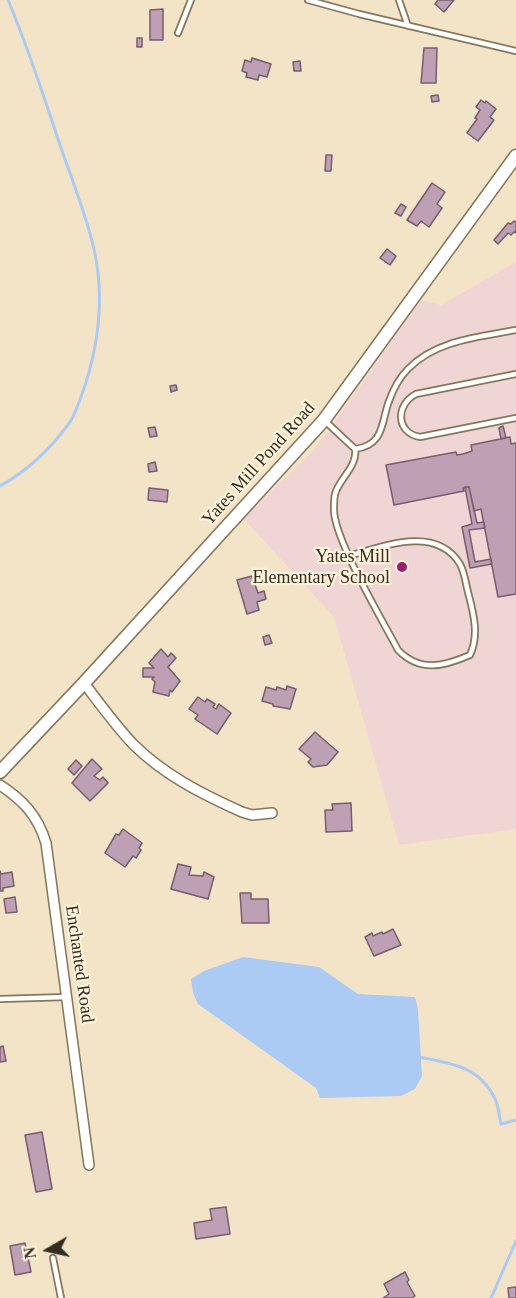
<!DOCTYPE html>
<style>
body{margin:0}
#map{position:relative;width:516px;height:1298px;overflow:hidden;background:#f4e4c7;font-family:Georgia,serif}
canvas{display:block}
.north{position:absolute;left:18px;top:1220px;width:60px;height:60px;-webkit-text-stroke:4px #fff2da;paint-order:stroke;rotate:261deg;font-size:16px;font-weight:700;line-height:24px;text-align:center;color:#332d21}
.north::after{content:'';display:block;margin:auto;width:21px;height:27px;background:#332d21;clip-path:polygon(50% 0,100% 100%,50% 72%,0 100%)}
</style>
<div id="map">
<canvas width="516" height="1298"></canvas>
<div class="north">N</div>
</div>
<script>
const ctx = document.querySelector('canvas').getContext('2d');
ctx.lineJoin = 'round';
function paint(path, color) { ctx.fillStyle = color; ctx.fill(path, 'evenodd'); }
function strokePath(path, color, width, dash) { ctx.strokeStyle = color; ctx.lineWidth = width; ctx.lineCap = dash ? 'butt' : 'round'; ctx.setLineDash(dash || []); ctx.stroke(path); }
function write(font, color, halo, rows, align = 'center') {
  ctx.font = font + ' Georgia,serif'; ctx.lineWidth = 4.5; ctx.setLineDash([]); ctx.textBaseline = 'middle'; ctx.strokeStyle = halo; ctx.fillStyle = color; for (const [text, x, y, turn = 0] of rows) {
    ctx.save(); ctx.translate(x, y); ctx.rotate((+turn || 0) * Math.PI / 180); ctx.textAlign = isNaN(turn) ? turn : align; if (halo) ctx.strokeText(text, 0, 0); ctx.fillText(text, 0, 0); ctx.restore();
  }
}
paint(new Path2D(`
 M516,262V829L399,845L334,617L243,518L308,456L327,433L420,300L441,305Z`), '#f0d5d5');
paint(new Path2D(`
 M243,957L319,967L358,994L415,997L418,1009L422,1076L415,1089L401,1096L320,1098L316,1088L198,1004L193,993L191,979L204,971Z`), '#abcbf5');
strokePath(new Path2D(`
 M0,486C27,471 52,447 70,422C75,414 78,405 81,397C98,350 105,298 94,249C86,214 72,180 60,145C44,97 28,47 8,0
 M419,1057C452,1063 481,1067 496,1101C499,1108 499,1117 501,1124L516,1120
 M491,1298L516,1241`), '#abcbf5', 3);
const building = new Path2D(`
 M438,0H454L444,12L435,4Z
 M163,9V40H150V10Z
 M137,38H142V47H137Z
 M424,48H437L436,83H421Z
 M252,58L271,64L267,77L259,75L258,80L246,77L247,73L242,71L245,60L251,62Z
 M300,61L301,71H294L293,62Z
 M438,95L439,101L432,102L431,96Z
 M481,100L485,103L486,101L496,109L490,117L494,120L478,141L467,133L477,119L475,118L480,110L476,107Z
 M326,155H332L331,171H325Z
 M432,183L445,192L437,204L442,208L429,227L421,221L417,226L407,220Z
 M401,204L406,207L401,216L395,213Z
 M514,221L516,222V233L514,232L511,235L508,233L498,244L494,240L508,223L511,224Z
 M387,249L396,256L390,265L380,258Z
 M176,385L177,390L171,392L170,386Z
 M503,426L506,438L501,439L499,428Z
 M155,427L157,436L150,437L148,428Z
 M510,437L511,444L516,443V594L498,597L481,509L474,511L469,487L463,488L464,491L394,505L386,465L456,452L457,455L463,454L472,451L471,445Z
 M155,462L157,471L149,472L148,464Z
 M465,487H469L477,523L484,522L485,528L469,530L475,562L491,559L492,564L470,568L462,527L472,524Z
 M149,488L168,490L167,502L148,500Z
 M252,576L258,593L264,591L266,599L257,602L259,610L247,614L237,580Z
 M269,635L272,643L265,645L263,637Z
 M161,649L168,657L171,653L176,658L168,667L180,681L172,692L170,690L169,696L153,692L155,682L152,679L154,677H143V668H154L149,663Z
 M287,686L296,689L290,709L273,706V704L262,701L266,687L276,690L277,687L286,690Z
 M198,697L205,702L207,699L215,704L213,707L216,709L219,704L231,713L217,734L195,719L198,715L189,709Z
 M315,732L338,752L327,765L313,767L308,762L311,759L299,749Z
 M92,759L102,769L94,776L100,780L103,777L108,783L90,801L72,783Z
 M76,760L82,766L74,775L68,769Z
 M351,803L352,831L326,832L325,810H333L332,804Z
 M123,829L142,843L139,848L141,850L136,858L133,856L125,867L105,853L116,834L119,835Z
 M178,864L191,867L189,875L203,876L204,872L214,877L208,899L171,889Z
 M0,871L1,874L12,872L14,886L3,888V891H0Z
 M240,893H251V899H268L269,923H242Z
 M15,897L17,912L6,913L4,899Z
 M393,929L401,945L374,956L365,937L372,933L373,936L382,932L383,934Z
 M3,1046L6,1061L0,1062V1047Z
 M42,1132L52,1189L36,1192L25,1135Z
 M226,1207L230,1234L196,1239L194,1223L212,1220L210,1209Z
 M25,1243L31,1272L15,1275L10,1246Z
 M405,1272L409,1280L407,1282L415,1296L412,1298H383L389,1294L384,1284Z
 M516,1287V1298H509L508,1288Z`);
paint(building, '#bda0b3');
strokePath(building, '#775d6f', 1.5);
const service = new Path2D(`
 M308,0L359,14L516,51
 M399,0L408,26
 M178,33L191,0
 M516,374L416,394C395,405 396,433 420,437L516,418
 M324,420L355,449C358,466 339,479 335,494C334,499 334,504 334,508C332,536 383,621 398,650C420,673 445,666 470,655C479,636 474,615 469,596C466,586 465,573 460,564C436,525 384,546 349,556
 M355,449C385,445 381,422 389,401C393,390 400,377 408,369C436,340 479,337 516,330
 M0,999L67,997
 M53,1258L61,1298`);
const minor = new Path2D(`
 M84,683C100,704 115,725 133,744C164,775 202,794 242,812L252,815L272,813
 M0,785C23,800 38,816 46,843L89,1165`);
const tertiary = new Path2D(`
 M0,772L84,683L324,420L516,156`);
strokePath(service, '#85775c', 8);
strokePath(minor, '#85775c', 12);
strokePath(tertiary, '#85775c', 15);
strokePath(service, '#fff', 4.5);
strokePath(minor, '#fff', 9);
strokePath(tertiary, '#fff', 12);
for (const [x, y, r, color] of [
 [402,567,6,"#9e1c6e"]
]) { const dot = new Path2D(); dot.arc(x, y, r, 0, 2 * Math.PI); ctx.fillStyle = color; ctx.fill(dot); strokePath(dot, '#fff2da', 2); }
write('18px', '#332d21', '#fff2da', [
 ["Yates Mill Pond Road",259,464,-48],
 ["Enchanted Road",79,964,82]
]);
write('18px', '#332d21', '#fff2da', [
 ["Yates Mill",390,557],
 ["Elementary School",390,578]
], 'right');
</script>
